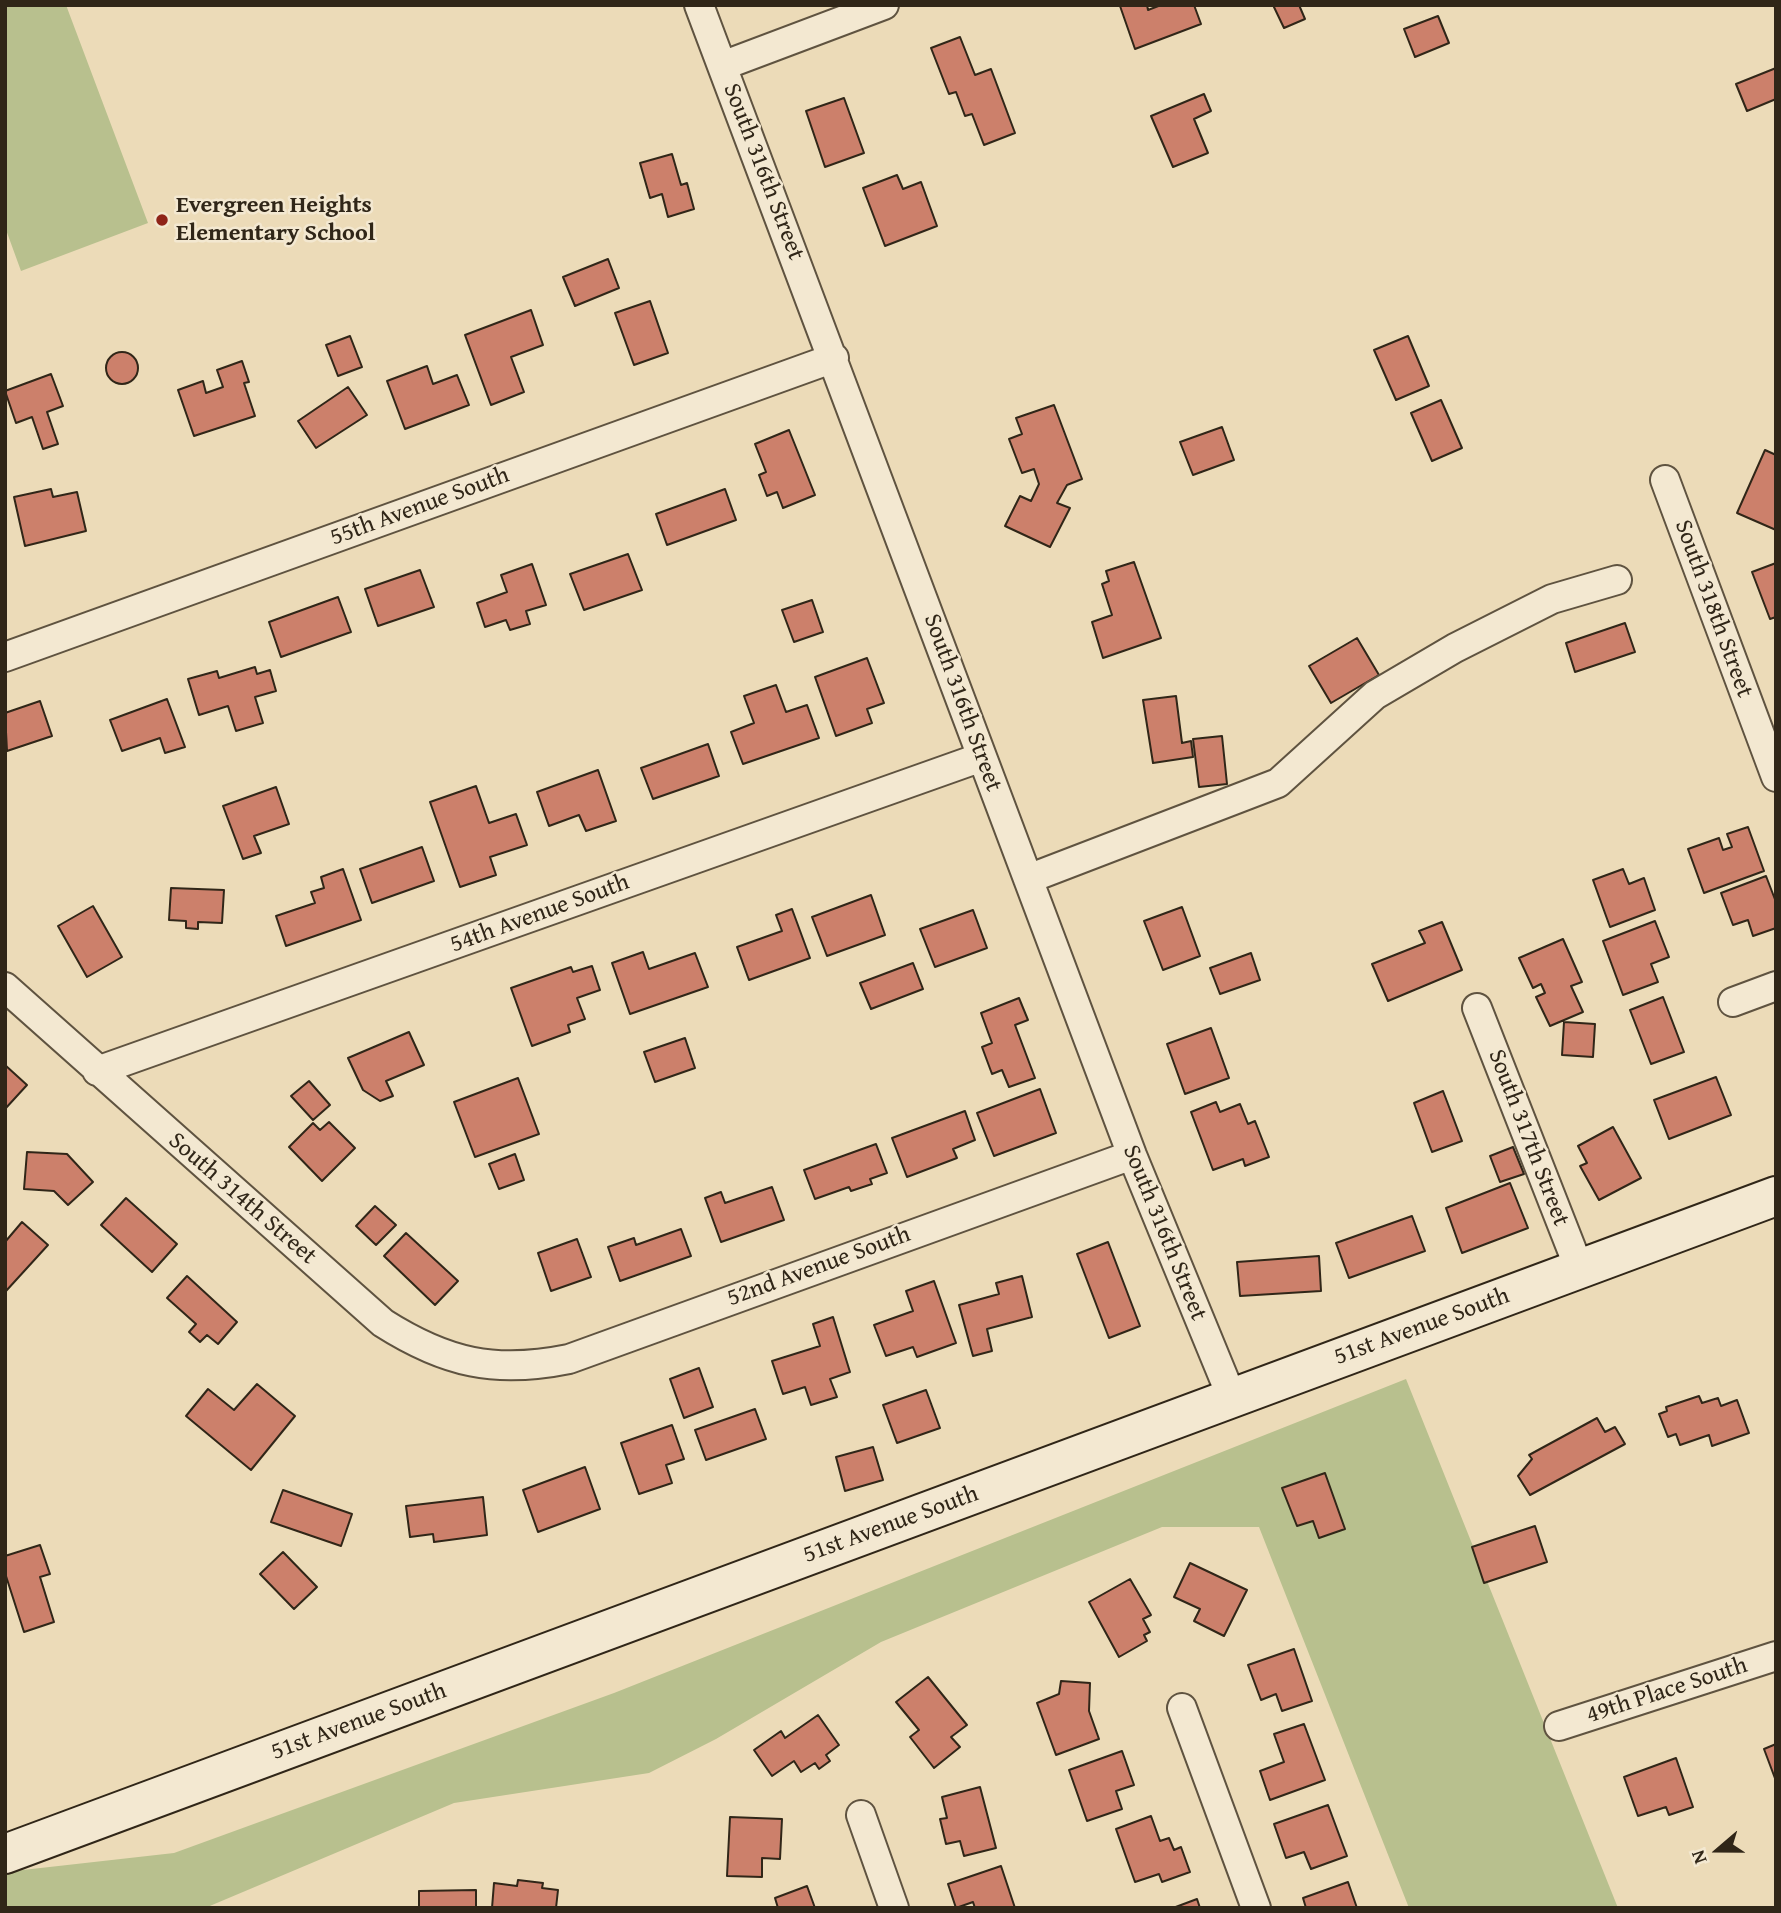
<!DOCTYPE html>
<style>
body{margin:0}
#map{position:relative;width:1781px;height:1913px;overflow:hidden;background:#ecdbb8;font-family:"Gentium Book Plus",serif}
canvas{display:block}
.frame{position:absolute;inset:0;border:7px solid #302618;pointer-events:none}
.north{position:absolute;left:1683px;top:1815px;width:70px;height:70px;-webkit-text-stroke:5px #f3e8d1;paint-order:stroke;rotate:250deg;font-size:19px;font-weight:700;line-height:28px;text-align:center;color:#302618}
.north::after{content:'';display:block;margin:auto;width:24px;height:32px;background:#302618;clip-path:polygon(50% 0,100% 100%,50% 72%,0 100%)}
</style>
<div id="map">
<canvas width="1781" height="1913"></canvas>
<div class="frame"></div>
<div class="north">N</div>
</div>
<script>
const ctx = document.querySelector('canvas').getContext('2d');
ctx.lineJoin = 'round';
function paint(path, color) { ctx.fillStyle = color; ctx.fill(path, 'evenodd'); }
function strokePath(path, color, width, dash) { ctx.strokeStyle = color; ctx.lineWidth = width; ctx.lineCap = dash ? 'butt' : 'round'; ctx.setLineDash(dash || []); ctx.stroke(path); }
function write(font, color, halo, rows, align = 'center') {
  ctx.font = font + ' "Gentium Book Plus",serif'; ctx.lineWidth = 5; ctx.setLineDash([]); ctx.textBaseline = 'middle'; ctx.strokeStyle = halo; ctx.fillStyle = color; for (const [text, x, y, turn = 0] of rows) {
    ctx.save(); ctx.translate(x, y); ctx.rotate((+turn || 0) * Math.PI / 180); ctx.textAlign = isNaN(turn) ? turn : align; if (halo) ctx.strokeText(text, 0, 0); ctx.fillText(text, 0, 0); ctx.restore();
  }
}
paint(new Path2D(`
 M5,5H66L148,223L21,271L5,227Z
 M1406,1379L1618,1908H1409L1259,1527H1162L881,1642L716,1739L649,1773L454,1803L205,1908H5V1872L174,1853L614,1693Z`), '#b8c08e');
const building = new Path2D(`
 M1147,5L1148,10L1161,5H1194L1201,24L1135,49L1120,6Z
 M1273,5H1299L1305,19L1284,28Z
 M1438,16L1449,43L1415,57L1404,29Z
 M960,37L975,75L991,69L1015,133L984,145L972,114L965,116L956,92L949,94L931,48Z
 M1776,68V99L1747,111L1736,84Z
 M1204,94L1211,111L1194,119L1208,153L1173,167L1151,116Z
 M844,98L864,153L825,167L806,111Z
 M672,154L681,185L687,183L694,209L668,217L662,194L650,198L640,163Z
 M897,175L903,189L921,182L937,226L885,246L863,188Z
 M608,259L619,288L575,306L563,277Z
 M650,301L668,353L634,365L615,313Z
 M531,310L543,345L511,357L524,392L491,405L465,335Z
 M350,336L362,367L338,376L326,345Z
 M1408,336L1429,386L1396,400L1374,350Z
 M106 368a16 16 0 1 1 32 0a16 16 0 1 1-32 0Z
 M242,361L249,382L244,383L255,416L194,436L178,390L203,381L206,393L223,387L217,370Z
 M427,366L433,384L457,375L469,405L405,429L387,381Z
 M51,374L63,406L47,412L58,444L43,449L32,417L16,423L5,391Z
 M348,387L367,415L316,448L298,421Z
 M1441,400L1462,448L1432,461L1411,413Z
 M1054,405L1082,479L1067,485L1057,503L1070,508L1050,547L1005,526L1020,496L1031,501L1039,484L1034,469L1022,473L1009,439L1022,434L1016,418Z
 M1222,427L1234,460L1193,475L1180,442Z
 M789,430L815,495L783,508L777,492L767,496L759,475L766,472L755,444Z
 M1765,450L1776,455V530L1737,513Z
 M51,489L53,497L77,492L86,531L25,546L14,497Z
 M725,489L736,520L667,545L656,514Z
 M628,554L642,590L584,610L570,574Z
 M1134,562L1161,638L1103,658L1092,622L1112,615L1102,584L1109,581L1106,571Z
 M1776,563V617L1770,619L1752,572Z
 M532,564L546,605L526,611L530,624L510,630L506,620L485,627L477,603L507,592L501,575Z
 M420,570L434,607L378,626L365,589Z
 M338,597L351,632L281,657L269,622Z
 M812,600L823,632L794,642L782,610Z
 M1625,623L1635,652L1575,672L1566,643Z
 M1357,638L1379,675L1331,703L1309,666Z
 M867,658L884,703L867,709L872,723L836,736L815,677Z
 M255,667L257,674L270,670L276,691L255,697L263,723L236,731L228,706L199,715L188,679L217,671L219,678Z
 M776,685L786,712L807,705L819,738L743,764L731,732L754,723L744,696Z
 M1176,696L1182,743L1191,741L1193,757L1153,763L1143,700Z
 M167,699L185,747L165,753L160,738L122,751L110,720Z
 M40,701L52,736L7,751L5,713Z
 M1222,736L1227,784L1199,787L1193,739Z
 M708,744L719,776L653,799L641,768Z
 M598,770L616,821L586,831L579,815L549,826L537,792Z
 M476,786L489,823L516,814L527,845L490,857L496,875L460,887L430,802Z
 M276,787L289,824L254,836L261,853L243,859L223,806Z
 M1748,827L1764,871L1704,893L1688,849L1719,838L1723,850L1732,847L1727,834Z
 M422,847L434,881L372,903L360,869Z
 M343,869L361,920L286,946L276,916L315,903L311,892L324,888L321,877Z
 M1623,869L1629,884L1644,878L1655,910L1610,927L1593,880Z
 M1766,876L1776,902V928L1753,936L1748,920L1733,925L1721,893Z
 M171,888L224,890L222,923L198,922V929L186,928V921L169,920Z
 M871,895L885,935L827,956L812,917Z
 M93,906L122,957L87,977L58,926Z
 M1182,907L1200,956L1163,970L1144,921Z
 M792,909L810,958L749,980L737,947L782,931L776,915Z
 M973,910L987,948L935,967L920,929Z
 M1655,921L1669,957L1651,964L1658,982L1623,995L1603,941Z
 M1442,922L1462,970L1388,1001L1372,964L1425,943L1419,931Z
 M1563,939L1582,982L1571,986L1583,1012L1550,1026L1536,997L1545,993L1541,984L1533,988L1519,958Z
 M643,952L649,969L695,953L708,987L630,1014L612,963Z
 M1251,953L1260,980L1220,994L1210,968Z
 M913,963L923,989L871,1009L860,983Z
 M592,966L600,990L577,998L585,1019L568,1025L570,1032L532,1046L511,988L571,967L573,972Z
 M1663,997L1684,1052L1651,1064L1630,1010Z
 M1019,998L1028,1020L1015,1025L1035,1078L1009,1087L1002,1070L992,1074L982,1047L992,1043L981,1013Z
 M1564,1022L1595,1024L1593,1057L1562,1055Z
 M1211,1028L1229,1078L1185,1094L1167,1044Z
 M409,1032L424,1065L386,1081L393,1096L380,1101L363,1090L348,1058Z
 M685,1038L695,1068L655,1082L644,1052Z
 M5,1065L27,1085L5,1109Z
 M1716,1077L1731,1115L1669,1139L1654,1100Z
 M518,1078L539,1134L475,1157L454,1102Z
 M309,1081L330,1105L313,1120L291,1096Z
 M1040,1089L1056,1133L994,1156L977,1113Z
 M1443,1091L1462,1141L1432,1152L1414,1103Z
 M1216,1102L1220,1112L1240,1104L1248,1124L1255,1121L1269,1157L1245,1166L1243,1159L1213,1170L1191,1112Z
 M965,1111L975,1140L953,1149L957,1158L907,1177L892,1138Z
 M329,1122L355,1148L322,1181L289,1147L313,1123L320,1130Z
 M1613,1127L1641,1178L1599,1200L1580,1166L1587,1163L1578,1146Z
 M876,1144L887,1173L870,1179L872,1184L851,1191L849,1187L815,1199L804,1170Z
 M1513,1147L1524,1174L1500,1182L1490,1156Z
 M27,1152L67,1154L93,1182L68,1205L54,1191L24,1189Z
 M515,1154L524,1180L499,1189L489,1164Z
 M1510,1183L1528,1228L1462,1253L1446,1208Z
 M772,1187L784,1220L721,1242L705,1198L721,1192L725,1203Z
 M126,1198L177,1244L152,1272L101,1225Z
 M375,1206L396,1225L376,1245L356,1226Z
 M1412,1216L1425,1251L1349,1278L1336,1243Z
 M22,1222L48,1245L6,1291L5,1242Z
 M681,1229L691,1256L620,1281L608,1247L634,1238L636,1245Z
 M406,1233L458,1281L435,1305L384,1256Z
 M577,1239L591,1277L551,1291L538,1253Z
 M1108,1242L1140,1326L1109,1338L1077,1254Z
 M1319,1256L1321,1291L1240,1296L1237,1262Z
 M187,1276L237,1322L218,1344L207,1335L200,1342L189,1332L196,1324L167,1298Z
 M1022,1276L1032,1317L987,1329L992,1351L973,1356L959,1305L999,1294L996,1283Z
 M934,1281L956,1343L917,1357L913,1347L886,1356L874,1325L913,1311L906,1291Z
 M833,1317L850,1372L830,1379L837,1397L811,1405L805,1387L783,1394L772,1361L820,1346L813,1324Z
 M699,1368L713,1407L684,1418L670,1379Z
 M257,1384L295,1416L251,1470L186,1416L208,1389L234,1410Z
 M926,1390L940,1428L897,1443L883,1405Z
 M1699,1396L1702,1403L1718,1398L1721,1406L1737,1400L1749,1433L1712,1446L1709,1435L1680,1445L1676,1434L1668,1437L1659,1414L1667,1411L1666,1407Z
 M755,1409L766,1439L706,1460L695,1430Z
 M1597,1418L1605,1432L1615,1427L1625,1444L1530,1495L1518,1476L1532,1459L1529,1455Z
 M672,1425L684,1459L666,1465L672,1483L639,1494L621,1443Z
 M873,1447L883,1480L845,1491L836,1457Z
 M585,1467L600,1509L538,1532L523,1490Z
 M1325,1473L1345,1529L1319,1538L1313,1521L1297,1526L1282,1488Z
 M283,1490L352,1514L341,1546L271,1522Z
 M483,1497L487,1535L434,1542L433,1534L410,1537L406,1506Z
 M1535,1526L1547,1562L1484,1583L1472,1547Z
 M40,1545L50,1574L40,1577L54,1622L24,1632L5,1573V1556Z
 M283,1552L317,1587L294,1609L260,1574Z
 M1190,1563L1247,1590L1224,1636L1194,1621L1200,1609L1174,1597Z
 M1130,1579L1151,1615L1143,1619L1150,1632L1144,1635L1147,1641L1119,1657L1089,1602Z
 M1294,1649L1312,1701L1282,1711L1276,1694L1261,1700L1248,1665Z
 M928,1677L967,1725L951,1737L960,1747L934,1768L910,1737L919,1730L896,1702Z
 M1061,1681L1090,1683L1089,1711L1099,1739L1056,1755L1037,1703L1059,1694Z
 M818,1715L839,1745L826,1755L830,1761L819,1769L815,1763L801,1772L794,1761L772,1776L754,1750L781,1731L785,1738Z
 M1304,1724L1325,1780L1270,1800L1260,1771L1284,1762L1274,1734Z
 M1776,1744V1781L1764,1749Z
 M1122,1751L1134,1785L1116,1791L1122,1809L1087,1821L1069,1770Z
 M1676,1758L1693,1807L1669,1815L1666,1807L1638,1816L1624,1777Z
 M980,1787L996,1848L964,1856L960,1841L946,1844L940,1819L947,1818L942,1797Z
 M1328,1805L1347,1856L1311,1869L1304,1852L1286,1858L1274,1824Z
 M1151,1816L1160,1841L1169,1838L1174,1850L1181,1847L1190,1872L1162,1882L1159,1874L1135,1882L1116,1829Z
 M730,1817L782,1819L780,1859L762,1858V1877L727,1876Z
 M1001,1866L1015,1908H975L973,1902L956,1908L948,1884Z
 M518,1880L543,1883L542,1888L558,1890L556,1908H492L494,1883L517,1886Z
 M1348,1882L1357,1908H1306L1303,1898Z
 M807,1886L815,1908H778L775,1898Z
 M476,1890V1908H419V1891Z
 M1197,1899L1200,1908H1173Z`);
paint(building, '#cc806b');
strokePath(building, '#302618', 2);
const street = new Path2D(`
 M699,5L1132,1155L1232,1398
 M722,66L884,5
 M1665,480L1776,777
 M5,657L834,358
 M1028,879L1278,783L1375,695L1455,648L1552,599L1617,580
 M5,987L383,1323C446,1363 495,1374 569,1359L1132,1155
 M1733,1002L1776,986
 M1477,1008L1579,1268
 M97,1071L982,757
 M1182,1708L1256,1908
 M1559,1726L1776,1656
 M861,1815L894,1908`);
const secondary = new Path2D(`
 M5,1854L1776,1196`);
strokePath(street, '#5f5340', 32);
strokePath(secondary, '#302618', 42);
strokePath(street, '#f3e8d1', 28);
strokePath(secondary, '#f3e8d1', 38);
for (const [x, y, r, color] of [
 [162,220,7,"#8f2418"]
]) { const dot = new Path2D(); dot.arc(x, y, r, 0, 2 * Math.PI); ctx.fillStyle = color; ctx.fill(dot); strokePath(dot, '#f3e8d1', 2.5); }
write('24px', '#302618', '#f3e8d1', [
 ["South 316th Street",763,172,69],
 ["55th Avenue South",420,507,-20],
 ["South 318th Street",1713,609,70],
 ["South 316th Street",962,703,70],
 ["54th Avenue South",540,914,-20],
 ["South 317th Street",1528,1138,69],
 ["South 314th Street",242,1199,41],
 ["South 316th Street",1164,1233,68],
 ["52nd Avenue South",819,1267,-20],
 ["51st Avenue South",1422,1327,-20],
 ["51st Avenue South",891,1525,-20],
 ["49th Place South",1667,1691,-18],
 ["51st Avenue South",359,1722,-20]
]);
write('bold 24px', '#302618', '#f3e8d1', [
 ["Evergreen Heights",176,206],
 ["Elementary School",176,234]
], 'left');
</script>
